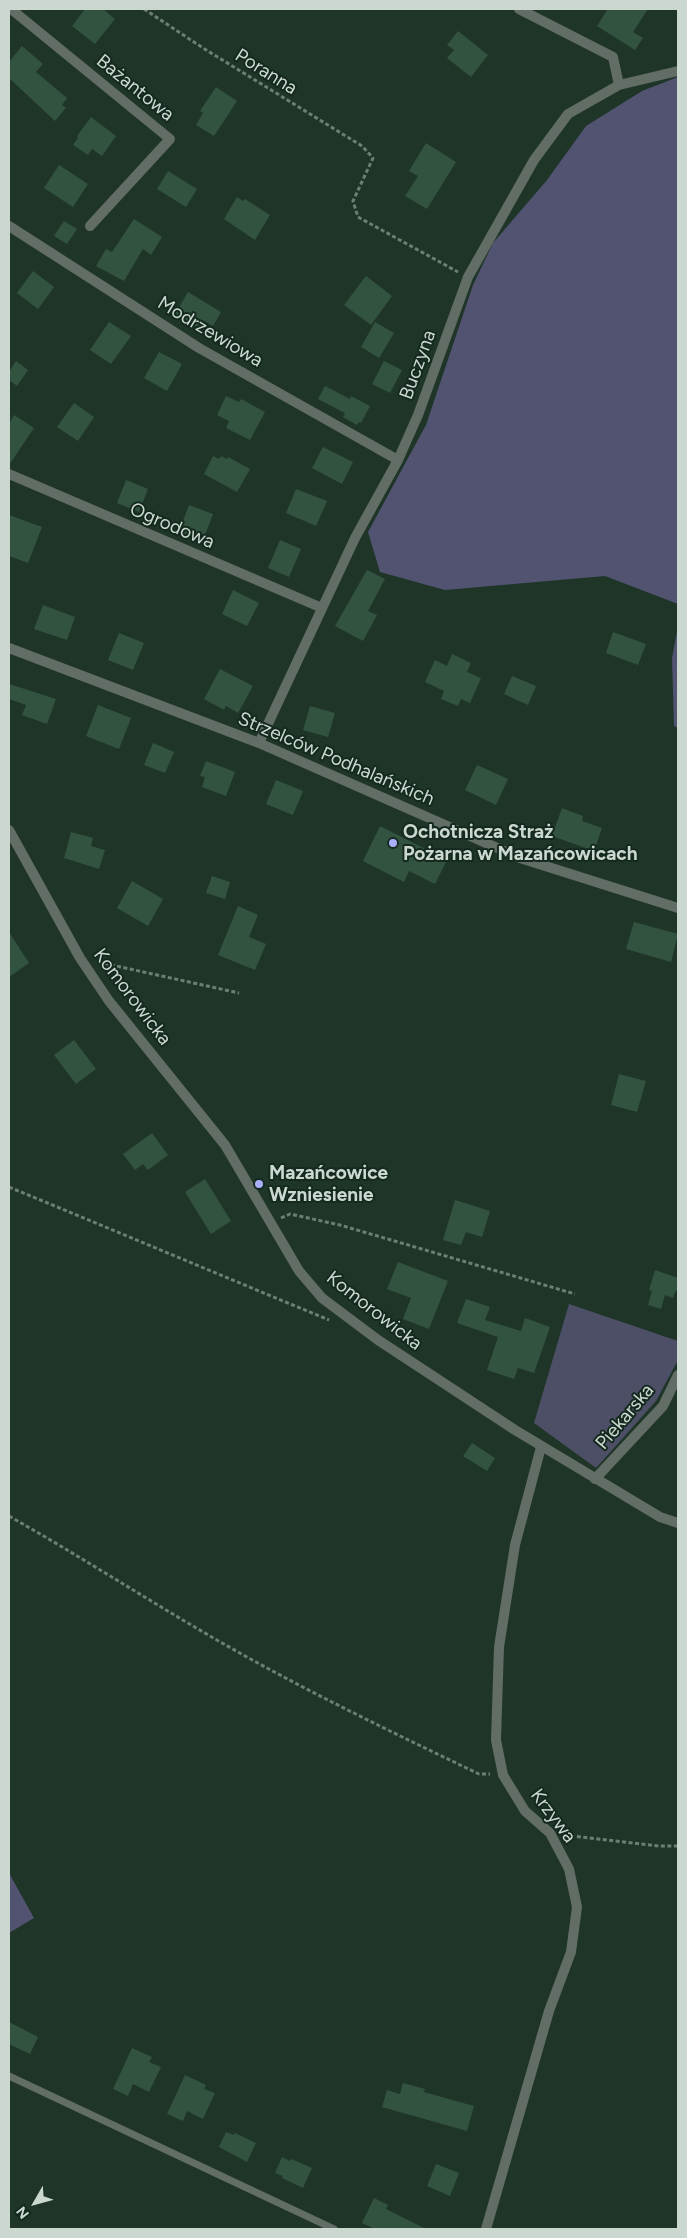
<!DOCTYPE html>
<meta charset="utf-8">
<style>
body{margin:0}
#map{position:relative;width:687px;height:2238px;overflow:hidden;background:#1f3528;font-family:Figtree,sans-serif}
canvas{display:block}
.frame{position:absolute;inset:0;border:10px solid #cbd8d0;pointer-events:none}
.north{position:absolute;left:10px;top:2178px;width:50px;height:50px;-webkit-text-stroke:4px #152a1f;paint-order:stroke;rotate:232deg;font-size:14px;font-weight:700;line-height:20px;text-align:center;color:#cbd8d0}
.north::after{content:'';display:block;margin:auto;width:18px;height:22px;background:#cbd8d0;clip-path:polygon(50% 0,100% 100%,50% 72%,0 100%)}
</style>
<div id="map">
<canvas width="687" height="2238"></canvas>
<div class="frame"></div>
<div class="north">N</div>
</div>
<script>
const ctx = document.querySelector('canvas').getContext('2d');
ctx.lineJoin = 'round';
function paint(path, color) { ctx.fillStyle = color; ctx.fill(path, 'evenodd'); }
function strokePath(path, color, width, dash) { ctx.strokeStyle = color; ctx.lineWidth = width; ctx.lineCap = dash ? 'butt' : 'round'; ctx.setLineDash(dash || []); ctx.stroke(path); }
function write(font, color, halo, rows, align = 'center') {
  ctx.font = font + ' Figtree,sans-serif'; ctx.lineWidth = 4; ctx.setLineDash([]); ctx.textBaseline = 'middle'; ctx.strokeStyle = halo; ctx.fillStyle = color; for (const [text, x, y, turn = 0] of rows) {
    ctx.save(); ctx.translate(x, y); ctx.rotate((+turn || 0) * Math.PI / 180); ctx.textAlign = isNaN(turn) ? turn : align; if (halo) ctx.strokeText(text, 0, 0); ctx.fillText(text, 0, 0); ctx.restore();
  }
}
paint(new Path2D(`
 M569,1304L678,1341V1360L656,1401L596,1468L534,1423Z`), '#4d4f66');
paint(new Path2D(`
 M678,77V604L605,576L445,590L380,572L368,532L426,425L473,285L493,243L547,180L586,126L642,91Z
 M678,626V728L674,726L672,658Z
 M9,1873L34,1918L9,1933Z`), '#515371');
paint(new Path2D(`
 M85,9H103L115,19L95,44L72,26Z
 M608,9H648L633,32L643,38L635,50L597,26Z
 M458,31L488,55L471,77L447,58L454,50L447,45Z
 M22,46L43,64L36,72L67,98L62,105L66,108L55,121L9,78V62Z
 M216,87L237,101L214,136L196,125L203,113L200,111Z
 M91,117L116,136L102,156L92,149L88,155L73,145L78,138L77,136Z
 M426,143L456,162L427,209L405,196L418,176L409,171Z
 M59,165L88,184L73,207L44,188Z
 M168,171L197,189L186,207L157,189Z
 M237,197L243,201L245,199L270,215L255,240L224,219Z
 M134,219L162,237L151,255L143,249L124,281L96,266L106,249L112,252Z
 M64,221L77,229L67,244L54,236Z
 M33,271L54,287L38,309L17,293Z
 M366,276L392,296L371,325L344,305Z
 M188,292L221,312L213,326L203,320L199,328L175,314Z
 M109,322L131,336L111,364L90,350Z
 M375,322L394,333L379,358L361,347Z
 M159,352L182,364L167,391L144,378Z
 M16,361L28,370L17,386L9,380V372Z
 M384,361L402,370L390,393L372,384Z
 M325,386L350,399L351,396L370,406L361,423L359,422L357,425L343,417L345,414L343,412L318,399Z
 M226,396L239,402L241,399L265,412L250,440L226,428L229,421L217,415Z
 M74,403L94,417L78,441L57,427Z
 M14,415L34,428L9,465V424Z
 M323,447L353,462L342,484L312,468Z
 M213,456L219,459L221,456L227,459L228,457L250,469L237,492L204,474Z
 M126,480L148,489L139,512L117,503Z
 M296,489L327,501L316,526L286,513Z
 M189,505L213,514L202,543L178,534Z
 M9,515L42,527L28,563L9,556Z
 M280,540L301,549L289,577L268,568Z
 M367,570L385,579L368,611L377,615L363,641L335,626Z
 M233,590L259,603L247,626L222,614Z
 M43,605L75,617L67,640L34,629Z
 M613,632L646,644L638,665L606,653Z
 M119,633L144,643L133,670L108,660Z
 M452,654L471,663L467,672L481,678L470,703L461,699L458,706L441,699L444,691L425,682L435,660L447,666Z
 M220,669L253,686L238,713L226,706L224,710L204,699Z
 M512,676L536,686L528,705L504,694Z
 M9,684L56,699L47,724L22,715L26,705L9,699Z
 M98,705L131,718L119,749L86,736Z
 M310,706L335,713L328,737L303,730Z
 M153,743L174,752L165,773L144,765Z
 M206,761L235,772L226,796L202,787L205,777L200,776Z
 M477,765L508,779L496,805L465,790Z
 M276,780L303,791L293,815L266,804Z
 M562,808L583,816L582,821L602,828L594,851L552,836Z
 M380,826L447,860L435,884L409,871L404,882L363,861Z
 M71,832L93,838L91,846L105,850L99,869L64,858Z
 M212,876L230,882L225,899L206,893Z
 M132,881L163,899L148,926L117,908Z
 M238,906L258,915L249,937L266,944L255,970L218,955Z
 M634,922L678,934L671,962L626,949Z
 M9,932L29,963L9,977Z
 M74,1040L96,1069L76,1084L54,1055Z
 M619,1074L646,1081L637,1112L611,1105Z
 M152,1133L168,1155L148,1170L143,1164L135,1170L123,1154Z
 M205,1179L231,1221L211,1234L185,1192Z
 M455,1200L490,1211L482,1237L466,1232L461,1245L443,1240Z
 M398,1262L448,1281L429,1329L403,1319L411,1298L387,1289Z
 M655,1270L678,1278V1290L675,1292L673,1298L665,1295L661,1309L648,1305L652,1291L649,1290Z
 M466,1299L490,1307L485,1320L521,1331L525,1318L550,1327L534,1373L518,1368L514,1379L487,1370L498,1337L457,1323Z
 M472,1443L495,1458L487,1471L463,1456Z
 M9,2022L38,2037L30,2054L9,2044Z
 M132,2048L152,2057L149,2062L161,2067L149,2092L133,2084L128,2096L113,2089Z
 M185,2075L206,2085L204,2089L215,2093L203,2119L187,2111L183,2121L167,2114Z
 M403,2083L425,2089L424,2092L474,2106L467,2131L382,2107L387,2090L400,2094Z
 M226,2132L234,2135L235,2133L256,2143L247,2162L219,2147Z
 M282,2157L290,2161L291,2159L312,2168L303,2188L282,2178L283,2176L275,2173Z
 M436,2164L459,2173L450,2196L427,2186Z
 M374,2198L388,2205L386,2209L426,2229H375L362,2223Z`), '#335341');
strokePath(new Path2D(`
 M144,9L203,48L362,146L373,158L353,201L358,217L458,272
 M98,962L239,993
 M9,1187L329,1320
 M281,1218L290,1214L340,1225L575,1294
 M9,1516C92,1563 172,1616 256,1662C329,1702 404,1738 479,1774H490
 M564,1835L659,1846H678`), '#6d7f74', 3, [4, 2.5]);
strokePath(new Path2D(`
 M9,2076L334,2229`), '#626d66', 7);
strokePath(new Path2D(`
 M11,9L170,139L90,226
 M519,9L613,57L619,85
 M9,226L199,348L398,460
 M9,474L322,608
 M9,648L259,743L520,858L678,908
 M259,743L355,538L398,460L418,415L468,277L534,160L568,114L619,85L678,71
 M595,1479L663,1406L678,1375
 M486,2229L549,2011L571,1952L577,1907L569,1869L550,1833L525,1811L503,1775L496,1740L499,1647L515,1545L541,1447`), '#626d66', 10);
strokePath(new Path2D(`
 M9,830L80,958L109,1001L225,1145L299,1271L322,1298L378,1340L515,1430L660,1517L678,1523`), '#626d66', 10);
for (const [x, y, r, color] of [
 [393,843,5,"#abaffb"],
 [259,1184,5,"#abaffb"]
]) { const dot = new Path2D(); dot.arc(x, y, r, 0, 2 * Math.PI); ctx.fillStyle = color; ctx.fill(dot); strokePath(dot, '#152a1f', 2); }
write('19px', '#cbd8d0', '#152a1f', [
 ["Poranna",266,72,32],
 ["Bażantowa",135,88,39],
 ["Modrzewiowa",210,332,31],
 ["Buczyna",418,365,-70],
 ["Ogrodowa",172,526,23],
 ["Strzelców Podhalańskich",336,759,23],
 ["Komorowicka",132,997,53],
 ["Komorowicka",374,1311,38],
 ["Piekarska",625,1417,-50],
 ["Krzywa",553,1816,53]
]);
write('bold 19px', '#cbd8d0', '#152a1f', [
 ["Ochotnicza Straż",403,832],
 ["Pożarna w Mazańcowicach",403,854],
 ["Mazańcowice",269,1173],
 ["Wzniesienie",269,1195]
], 'left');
</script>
